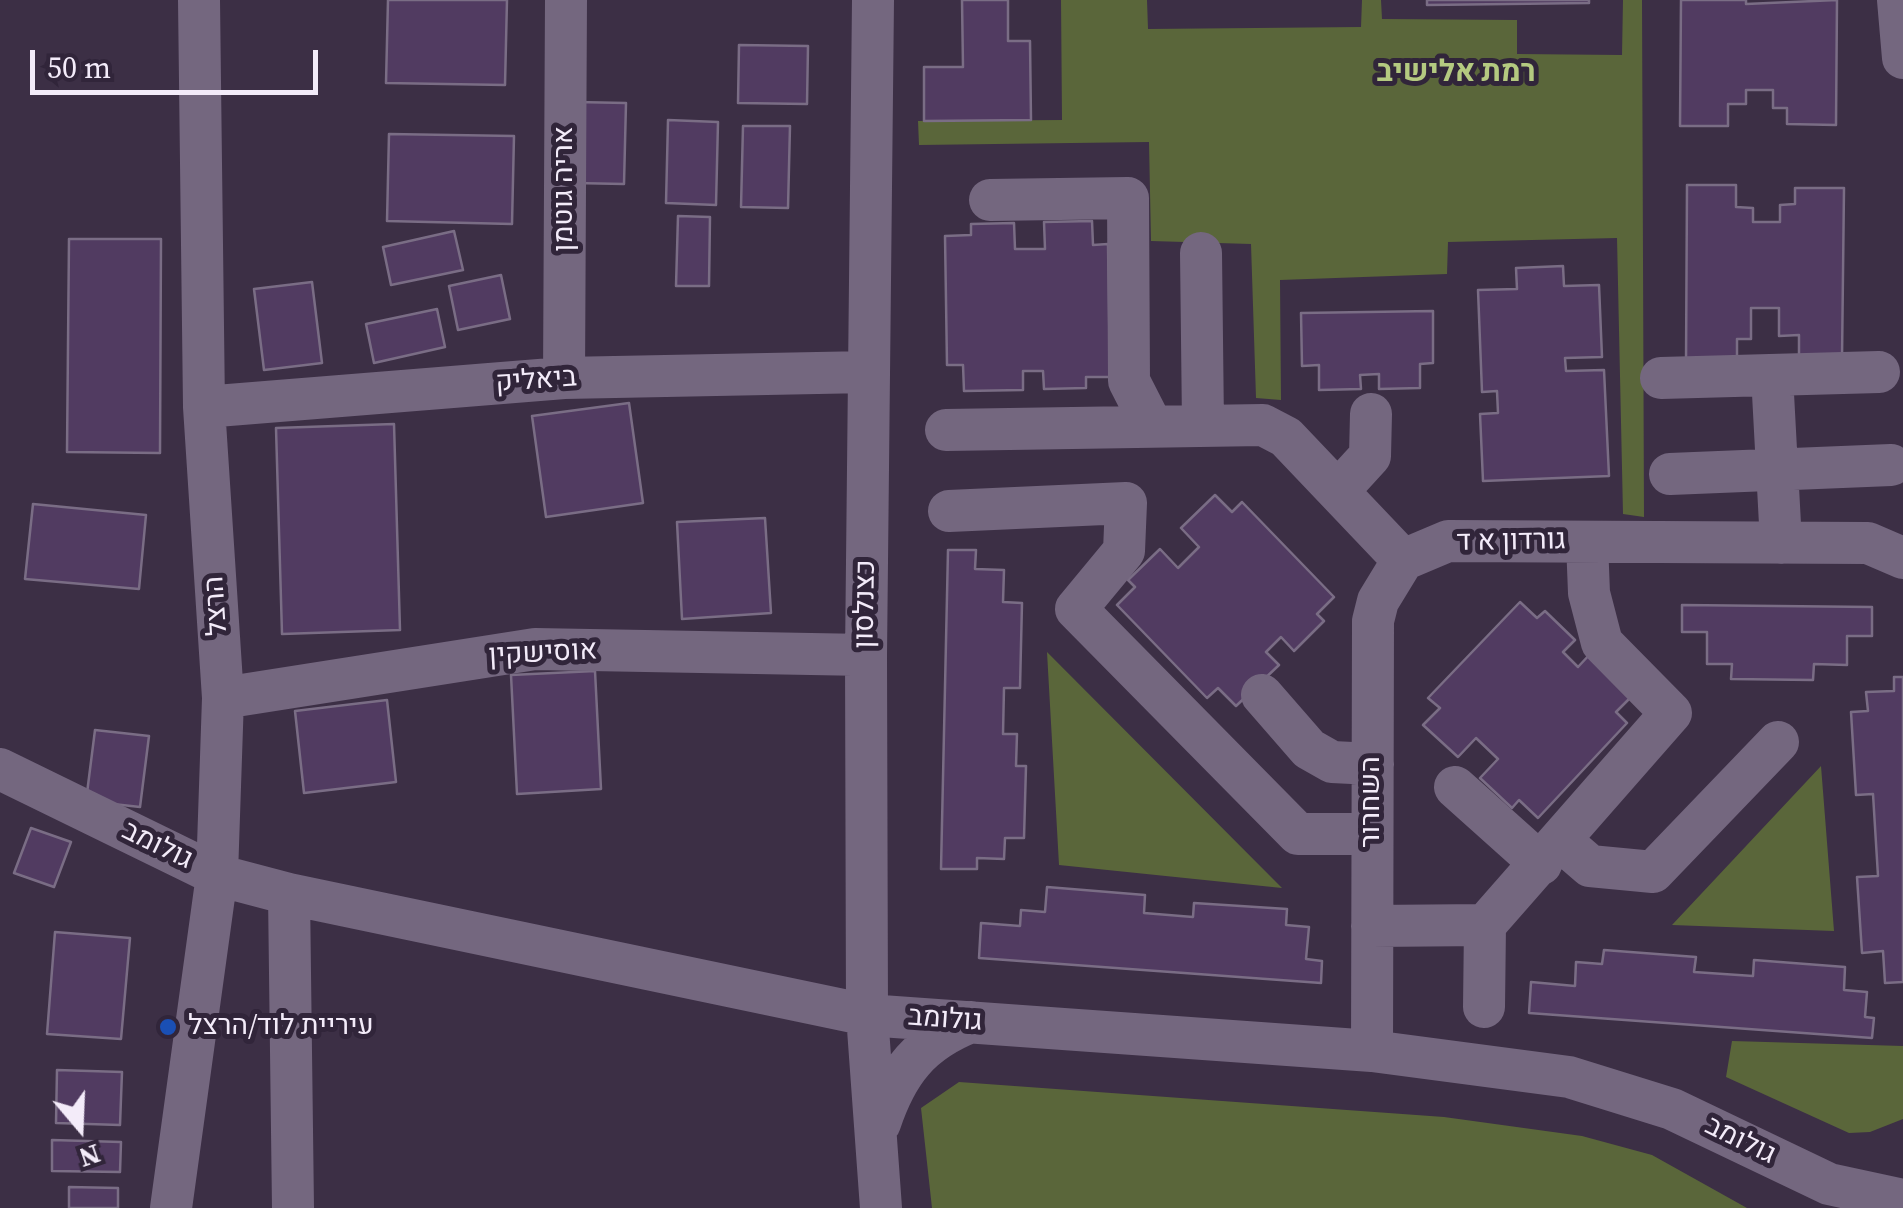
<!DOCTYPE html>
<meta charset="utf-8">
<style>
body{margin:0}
#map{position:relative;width:1903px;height:1208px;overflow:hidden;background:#3c2f45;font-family:"Source Serif 4",serif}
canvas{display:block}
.north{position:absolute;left:30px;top:1078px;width:100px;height:100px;-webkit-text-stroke:8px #31253a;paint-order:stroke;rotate:161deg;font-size:28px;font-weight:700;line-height:40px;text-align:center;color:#f3ebf9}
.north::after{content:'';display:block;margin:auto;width:35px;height:45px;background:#f3ebf9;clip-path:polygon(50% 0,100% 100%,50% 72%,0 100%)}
.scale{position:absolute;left:30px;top:50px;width:288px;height:45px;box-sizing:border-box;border:5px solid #f3ebf9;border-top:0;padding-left:12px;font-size:30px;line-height:35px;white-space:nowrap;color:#f3ebf9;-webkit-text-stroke:8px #31253a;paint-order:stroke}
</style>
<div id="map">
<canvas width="1903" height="1208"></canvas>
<div class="north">N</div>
<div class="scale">50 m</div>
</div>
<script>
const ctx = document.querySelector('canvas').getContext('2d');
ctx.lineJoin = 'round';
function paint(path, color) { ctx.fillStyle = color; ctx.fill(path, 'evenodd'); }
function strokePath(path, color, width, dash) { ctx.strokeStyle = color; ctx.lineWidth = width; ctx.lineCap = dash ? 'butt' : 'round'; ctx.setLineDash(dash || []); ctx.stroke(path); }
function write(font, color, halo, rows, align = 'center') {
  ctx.font = font + ' "Source Serif 4",Heebo,serif'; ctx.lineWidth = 10; ctx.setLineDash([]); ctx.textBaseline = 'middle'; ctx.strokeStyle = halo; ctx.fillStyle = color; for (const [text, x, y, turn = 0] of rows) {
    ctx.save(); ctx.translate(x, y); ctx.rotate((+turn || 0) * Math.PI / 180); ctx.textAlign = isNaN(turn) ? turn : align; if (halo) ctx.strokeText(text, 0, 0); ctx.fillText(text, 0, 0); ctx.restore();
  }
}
paint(new Path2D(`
 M1061,0H1147L1148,29L1361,27L1362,0H1381L1382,19L1517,20V54L1622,55L1623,0H1642L1644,517L1623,514L1617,238L1448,242L1447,274L1280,280L1281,400L1256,398L1251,244L1151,241L1149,142L919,145L918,121L1062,120Z
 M1047,652L1282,888L1059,865Z
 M1821,766L1834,931L1672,925Z
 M1732,1041L1903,1046V1119L1870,1132L1849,1133L1726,1077Z
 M959,1082L1444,1117L1582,1136L1652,1155L1747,1208H932L921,1108Z`), '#5a663a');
const building = new Path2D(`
 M388,0H507L505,85L386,83Z
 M962,0H1008V41H1030L1031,120L924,121V67H963Z
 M1427,0H1589V3L1427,5Z
 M1681,0H1746V4L1837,0L1836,125L1787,124V108H1773V90H1746V104H1728V126H1680Z
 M739,45L808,46L807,104L738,103Z
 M576,102L626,103L624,184L574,183Z
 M668,120L718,122L716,205L666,203Z
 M743,126H790L788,208L741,207Z
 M389,134L514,136L512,224L387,221Z
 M1687,185H1736V207L1753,208V222H1780V205L1795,204V188H1844L1842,359L1799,358V335L1779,336V308H1751V339H1737V364H1686Z
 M678,216L710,217L709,286H676Z
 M1092,221L1093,245L1108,244L1110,377H1086V388L1044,389L1043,371H1023V390L964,391L963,365H947L945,236L971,235V224L1014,223L1015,249H1045L1044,222Z
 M454,231L463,270L391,285L383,247Z
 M69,239H161L160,453L67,452Z
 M1563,266L1564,286L1599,285L1602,357L1565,358L1566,371L1604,370L1609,476L1483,481L1480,414L1498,413L1497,391L1482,392L1478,290L1517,289L1516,268Z
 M501,275L510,319L458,330L449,286Z
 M312,282L322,363L264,370L254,289Z
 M437,309L445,347L374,363L366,324Z
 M1433,311V363L1420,364V388L1379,389V374L1360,375L1361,389L1319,390V365L1302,366L1301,313Z
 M629,403L643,503L546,517L532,416Z
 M394,424L400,630L282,634L276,428Z
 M1215,495L1232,512L1242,502L1334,597L1317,614L1324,621L1294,651L1281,637L1266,652L1279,665L1236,706L1218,688L1207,698L1117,605L1135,587L1128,580L1160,549L1178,568L1199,547L1181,528Z
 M33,504L146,515L139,589L25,579Z
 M765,518L771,613L682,619L677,522Z
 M948,550H976L975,569L1004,570L1003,602L1022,603L1020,688H1004L1003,734H1017L1016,766H1026L1024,838H1005L1004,859L977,858V869H941Z
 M1520,602L1537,618L1545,611L1575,640L1563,652L1578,667L1591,653L1634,694L1616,712L1627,723L1538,818L1519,800L1512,808L1480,778L1498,759L1476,738L1458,757L1423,725L1440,708L1428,698Z
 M1682,605L1872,607V636H1847V665L1814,664L1813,680L1731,679L1732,664H1707V632H1682Z
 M595,671L601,789L517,794L511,675Z
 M1894,677H1903V982L1885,983L1883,951L1862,953L1857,877L1878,876L1873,794L1856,795L1851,712L1868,711L1866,692L1894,691Z
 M387,700L396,782L304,793L295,711Z
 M95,730L149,736L140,807L86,801Z
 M31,828L71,842L54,887L14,873Z
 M1047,887L1145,895L1144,913L1193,917L1194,903L1287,909L1286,925L1309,927L1306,959L1322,961L1321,983L979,958L981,923L1020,926L1021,910L1045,912Z
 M55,932L130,938L121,1039L47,1034Z
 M1604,950L1696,957L1694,972L1753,976L1754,960L1845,967L1844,990L1867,992L1865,1017L1874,1018L1872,1038L1529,1013L1531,982L1575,986L1576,962L1602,964Z
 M57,1070L122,1072L120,1125L56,1123Z
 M52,1140L121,1142L120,1172L52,1171Z
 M69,1187L118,1188V1208H69Z`);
paint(building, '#513b61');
strokePath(building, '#7a6d85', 2.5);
strokePath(new Path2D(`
 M873,0L866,655L867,1015L881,1208
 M1898,0L1903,58
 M990,200L1128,198L1129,381L1152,426
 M1201,253L1203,425
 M1772,375L1781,543
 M564,378L566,0
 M1661,378L1879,372
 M204,407L564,378L868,372
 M946,430L1263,425L1286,437L1403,560L1448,541L1868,543L1903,558
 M1670,474L1891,465
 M1338,491L1370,456L1371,414
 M949,511L1126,503L1124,551L1076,609L1298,834H1372
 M1262,695L1309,749L1332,762L1373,764
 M223,698L535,649L866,655
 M0,769L217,875L289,894L867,1015L1372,1051L1569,1077L1672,1109L1829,1184L1903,1200
 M1455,787L1541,864
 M1561,841L1590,866L1653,872L1778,742
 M289,894L293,1208
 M1372,926L1485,925
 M1484,1007L1485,925L1671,713L1602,643L1589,593L1587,542
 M1372,1051L1373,621L1378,601L1403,560
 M880,1123C897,1072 920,1042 971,1022
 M171,1208L217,875L223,698L204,407L199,0`), '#74677f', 42);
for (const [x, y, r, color] of [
 [168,1027,10,"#1a4fb4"]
]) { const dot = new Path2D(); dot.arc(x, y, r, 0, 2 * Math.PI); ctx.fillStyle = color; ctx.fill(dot); strokePath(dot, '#31253a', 4); }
write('28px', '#f3ebf9', '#31253a', [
 ["אריה גוטמן",565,189,-90],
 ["ביאליק",536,381,-4],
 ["גורדון א ד",1511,542,-1],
 ["כצנלסון",866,604,-89],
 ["הרצל",217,606,-94],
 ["אוסישקין",543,654,-3],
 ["השחרור",1372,802,-90],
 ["גולומב",157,846,26],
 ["גולומב",945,1020,4],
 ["גולומב",1740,1141,26]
]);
write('28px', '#f3ebf9', '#31253a', [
 ["עיריית לוד/הרצל",188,1027]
], 'left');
write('bold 30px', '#b4c980', '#31253a', [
 ["רמת אלישיב",1456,73]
]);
</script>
